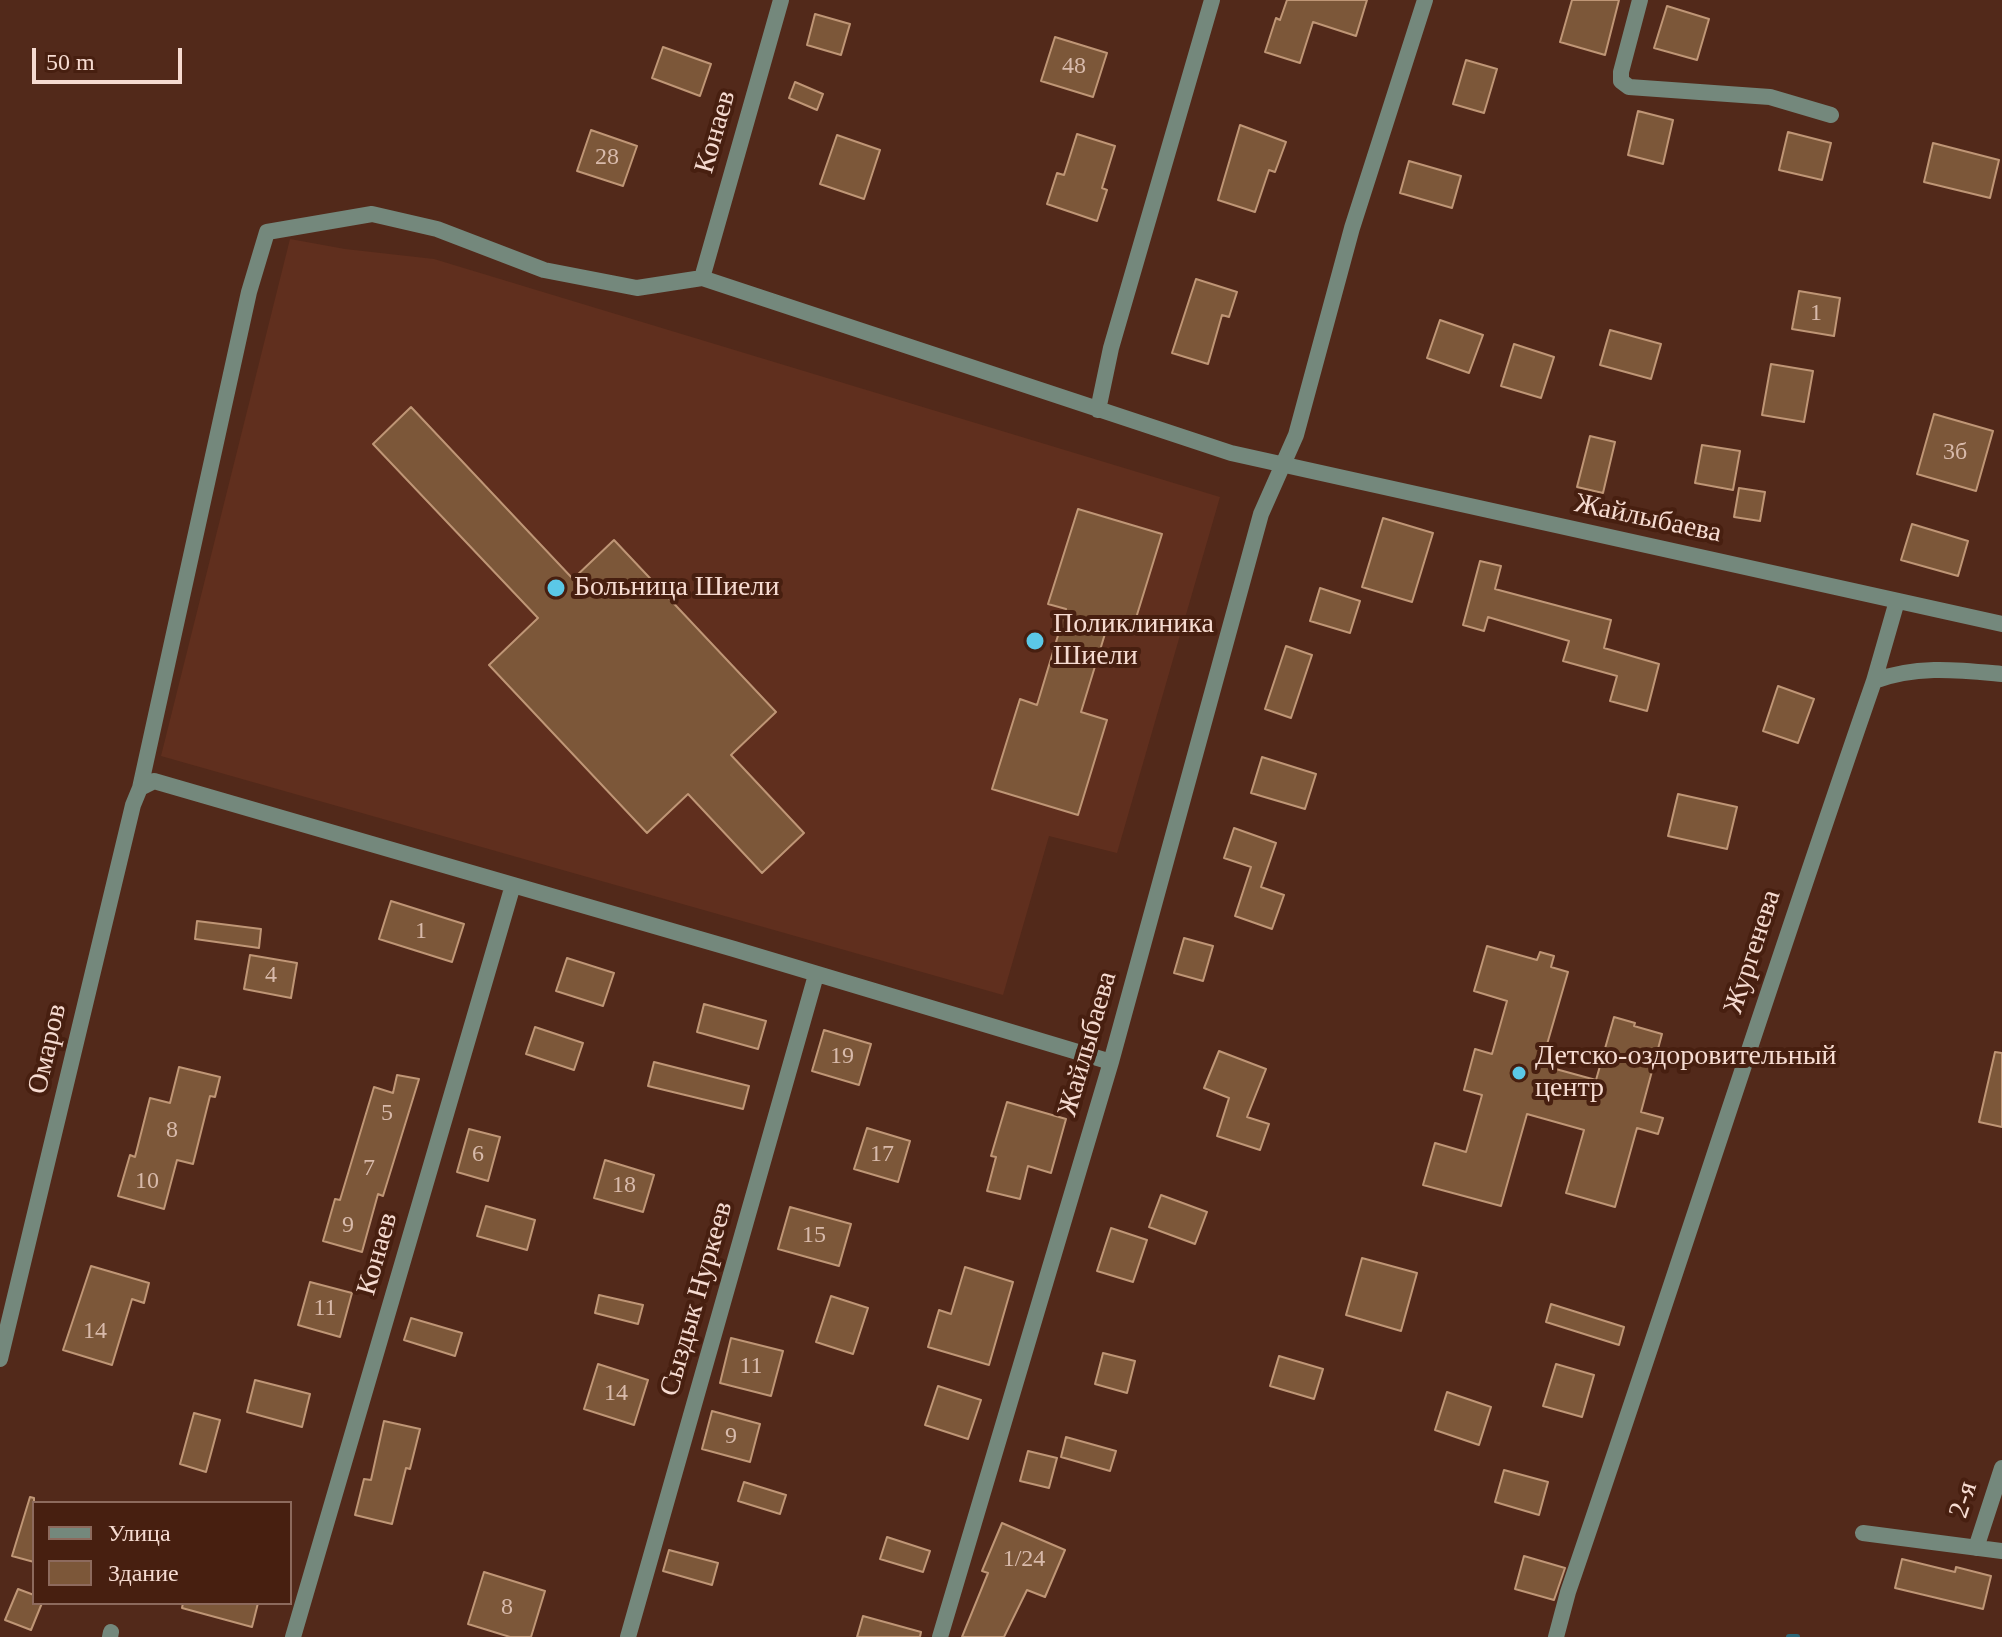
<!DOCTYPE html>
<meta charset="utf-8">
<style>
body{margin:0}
#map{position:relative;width:2002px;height:1637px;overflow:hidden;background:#52291a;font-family:"Times New Roman",serif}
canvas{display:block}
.legend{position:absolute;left:32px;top:1501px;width:260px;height:104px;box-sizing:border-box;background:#471f10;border:2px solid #8d6a5d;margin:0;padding:10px 14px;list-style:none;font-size:24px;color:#f6dbd1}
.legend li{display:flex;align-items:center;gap:16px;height:40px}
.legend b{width:40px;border:2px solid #8d6a5d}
.scale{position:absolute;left:32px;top:48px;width:150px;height:36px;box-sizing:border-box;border:4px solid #f6dbd1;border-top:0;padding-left:10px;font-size:24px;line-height:28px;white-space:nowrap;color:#f6dbd1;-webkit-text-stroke:6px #471f10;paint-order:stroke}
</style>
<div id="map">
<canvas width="2002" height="1637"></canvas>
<ul class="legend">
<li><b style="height:10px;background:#74887c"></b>Улица</li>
<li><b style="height:22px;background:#7c5739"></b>Здание</li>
</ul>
<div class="scale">50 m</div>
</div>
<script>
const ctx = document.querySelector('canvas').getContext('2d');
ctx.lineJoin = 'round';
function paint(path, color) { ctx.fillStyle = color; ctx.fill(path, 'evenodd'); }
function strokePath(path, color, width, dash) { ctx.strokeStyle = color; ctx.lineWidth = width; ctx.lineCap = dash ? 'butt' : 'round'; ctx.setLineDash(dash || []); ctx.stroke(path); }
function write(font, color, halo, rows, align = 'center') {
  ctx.font = font + ' "Times New Roman",serif'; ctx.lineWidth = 8; ctx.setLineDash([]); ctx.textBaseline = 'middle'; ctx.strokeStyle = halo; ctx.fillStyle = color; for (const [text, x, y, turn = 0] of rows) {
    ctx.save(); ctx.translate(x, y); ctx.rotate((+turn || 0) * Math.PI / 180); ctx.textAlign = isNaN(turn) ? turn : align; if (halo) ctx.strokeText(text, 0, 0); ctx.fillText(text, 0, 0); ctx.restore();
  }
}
paint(new Path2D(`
 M290,239L345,249L434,259L1220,497L1117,853L1049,836L1003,995L161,756Z`), '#602f1e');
strokePath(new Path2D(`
 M1789,1637H1797`), '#2a6677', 6);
const building = new Path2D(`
 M1287,0H1367L1356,36L1313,22L1300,63L1265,52L1276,18L1280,20Z
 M1572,0H1619L1605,55L1560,42Z
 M1667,6L1709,19L1697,60L1654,48Z
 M815,14L850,24L841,55L807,45Z
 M1055,37L1107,53L1093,97L1041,81Z
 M663,47L711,64L700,96L652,78Z
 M1466,60L1497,69L1484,113L1453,104Z
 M795,82L823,94L817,110L789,98Z
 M1638,111L1673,120L1663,164L1628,155Z
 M1240,125L1286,142L1275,172L1269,170L1255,212L1218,200Z
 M591,130L637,146L623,186L577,171Z
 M1788,132L1831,143L1822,180L1779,170Z
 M1077,134L1115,146L1102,188L1107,190L1097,221L1047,204L1057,173L1064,175Z
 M837,135L880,150L864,199L820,184Z
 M1933,143L1999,160L1990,198L1924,182Z
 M1409,161L1461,176L1452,208L1400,193Z
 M1196,279L1237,292L1229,317L1222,315L1208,364L1172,353Z
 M1799,291L1840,298L1834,336L1792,329Z
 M1440,320L1483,335L1469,373L1427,358Z
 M1610,330L1661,344L1651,379L1600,365Z
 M1514,344L1554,357L1541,398L1501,386Z
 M1771,364L1813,371L1804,422L1762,415Z
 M411,407L573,579L614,540L776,712L731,755L804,833L762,873L688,794L647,833L489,665L538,618L373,444Z
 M1934,414L1993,431L1976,491L1917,474Z
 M1590,436L1615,442L1603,493L1577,487Z
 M1702,445L1740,451L1733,490L1695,483Z
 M1739,488L1765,492L1760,521L1734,517Z
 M1078,509L1162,534L1132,631L1108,624L1081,712L1107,720L1078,815L992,789L1020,699L1037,705L1066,609L1048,604Z
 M1383,518L1433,533L1412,602L1362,587Z
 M1912,524L1968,541L1958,576L1901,560Z
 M1480,561L1501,566L1495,589L1611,620L1604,648L1659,664L1647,711L1610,701L1617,676L1563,661L1569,641L1488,617L1484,631L1463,625Z
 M1320,588L1360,601L1350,633L1310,621Z
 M1286,646L1312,655L1291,718L1265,709Z
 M1778,686L1814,699L1798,743L1763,731Z
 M1262,757L1316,774L1305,809L1251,793Z
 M1678,794L1737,807L1727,849L1668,836Z
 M1234,828L1276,843L1261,887L1284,895L1272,929L1235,916L1251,867L1224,858Z
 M391,901L464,924L452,962L379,939Z
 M197,921L261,929L259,948L195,939Z
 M1184,938L1213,946L1203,981L1174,973Z
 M1487,946L1537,960L1540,952L1554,956L1551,967L1568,972L1541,1065L1596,1080L1614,1017L1635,1023L1634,1026L1662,1034L1641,1112L1663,1118L1658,1134L1637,1128L1615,1207L1566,1193L1584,1130L1527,1114L1501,1206L1423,1185L1435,1143L1466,1152L1482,1095L1464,1090L1475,1049L1492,1054L1507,1001L1474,991Z
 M250,955L297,963L291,998L244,989Z
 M567,958L614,973L603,1006L556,991Z
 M704,1004L766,1021L758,1049L697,1032Z
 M535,1027L583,1043L574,1070L526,1054Z
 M824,1030L871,1044L859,1085L812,1071Z
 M1219,1051L1266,1069L1247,1117L1269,1124L1260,1150L1217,1136L1229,1098L1204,1088Z
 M1995,1052L2002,1053V1127L1979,1122Z
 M654,1062L749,1086L743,1109L648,1086Z
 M179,1067L220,1077L215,1097L210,1096L193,1164L177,1160L164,1209L118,1196L130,1155L135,1157L150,1098L170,1103Z
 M397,1075L419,1079L383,1196L378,1194L362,1252L323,1241L335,1199L340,1200L374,1087L393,1093Z
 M1007,1102L1066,1119L1051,1173L1028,1166L1020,1199L987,1191L996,1157L991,1156Z
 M867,1128L910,1141L898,1182L854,1169Z
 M469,1129L500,1137L488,1181L457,1172Z
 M605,1160L654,1175L643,1212L594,1198Z
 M1161,1195L1207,1212L1195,1244L1149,1227Z
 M486,1206L535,1220L527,1250L477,1236Z
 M790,1207L851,1224L839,1266L778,1249Z
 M1111,1228L1147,1240L1133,1282L1097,1271Z
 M1362,1258L1417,1273L1401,1331L1346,1315Z
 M91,1266L149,1283L144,1303L132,1299L112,1365L63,1350Z
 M965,1267L1013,1282L989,1365L928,1347L939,1310L951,1314Z
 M310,1282L352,1293L340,1337L298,1325Z
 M599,1295L643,1305L638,1324L595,1313Z
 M831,1296L868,1308L853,1354L816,1342Z
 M1551,1304L1624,1327L1619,1345L1546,1322Z
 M411,1318L462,1333L455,1356L404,1340Z
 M731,1338L783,1351L771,1396L720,1383Z
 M1103,1353L1135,1361L1127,1393L1095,1384Z
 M1279,1356L1323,1369L1314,1399L1270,1386Z
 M598,1364L648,1380L634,1425L584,1409Z
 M1556,1364L1594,1375L1582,1417L1543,1406Z
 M255,1380L310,1394L302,1427L247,1412Z
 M938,1386L981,1400L968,1439L925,1425Z
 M1447,1392L1491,1407L1479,1445L1435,1430Z
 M712,1411L760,1424L750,1462L702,1449Z
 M194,1413L220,1420L206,1472L180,1464Z
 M384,1421L420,1429L410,1469L406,1468L392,1524L355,1515L364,1479L371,1480Z
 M1066,1437L1116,1451L1110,1471L1061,1457Z
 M1028,1451L1057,1458L1049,1488L1020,1481Z
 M1504,1470L1548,1482L1539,1515L1495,1502Z
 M744,1482L786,1495L780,1514L738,1501Z
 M30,1497L34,1498V1562L12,1556Z
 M1002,1523L1065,1550L1045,1597L1027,1590L1004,1637H962L988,1573L982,1571Z
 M887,1537L930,1551L923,1572L880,1559Z
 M669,1550L718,1563L712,1585L663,1571Z
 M1524,1556L1565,1568L1554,1600L1515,1589Z
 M1902,1559L1955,1572L1956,1567L1991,1576L1983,1609L1895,1588Z
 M484,1572L545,1591L531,1637H510L468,1624Z
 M18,1589L34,1595V1603H42L31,1630L5,1620Z
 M183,1603H258L252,1627L182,1608Z
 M863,1616L921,1632L920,1637H857Z`);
paint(building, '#7c5739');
strokePath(building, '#bf9676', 2);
strokePath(new Path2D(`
 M1640,0L1621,72V81L1629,87L1770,97L1831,115
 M702,278L781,0
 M1098,410L1111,348L1212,0
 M1874,681L1897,601
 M140,788L249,292L267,232L372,214L437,229L544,270L637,288L702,278L1231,453L2002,624
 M0,1359L133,805L140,788L154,781L734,949L1111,1062
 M1863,1533L2002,1551
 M1976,1548L2002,1468
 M110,1637L111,1632
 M293,1637L513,885
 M628,1637L816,975
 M940,1637L1111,1062L1261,514L1296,435L1352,228L1425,0
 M1556,1637L1568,1592C1672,1288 1769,983 1874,681C1917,665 1958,670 2002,674`), '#74887c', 16);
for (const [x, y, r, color] of [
 [556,588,10,"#5bc8e7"],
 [1035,641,10,"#5bc8e7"],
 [1519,1073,8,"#5bc8e7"]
]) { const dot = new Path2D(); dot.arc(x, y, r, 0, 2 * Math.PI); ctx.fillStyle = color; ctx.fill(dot); strokePath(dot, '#471f10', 3); }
write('24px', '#d8baab', null, [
 ["48",1074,67],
 ["28",607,158],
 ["1",1816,314],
 ["3б",1955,453],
 ["1",421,932],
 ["4",271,976],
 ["19",842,1057],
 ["5",387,1114],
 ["8",172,1131],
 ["6",478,1155],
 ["17",882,1155],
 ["7",369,1169],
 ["10",147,1182],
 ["18",624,1186],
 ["9",348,1226],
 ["15",814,1236],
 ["11",325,1309],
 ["14",95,1332],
 ["11",751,1367],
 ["14",616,1394],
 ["9",731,1437],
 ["1/24",1024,1560],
 ["8",507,1608]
]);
write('28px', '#f6dbd1', '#471f10', [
 ["Конаев",716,132,-74],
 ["Жайлыбаева",1648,519,12],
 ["Жургенева",1753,952,-72],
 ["Жайлыбаева",1088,1044,-74],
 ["Омаров",48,1049,-77],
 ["Конаев",378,1254,-74],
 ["Сыздык Нуркеев",697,1299,-74],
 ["2-я",1964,1500,-72]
]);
write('28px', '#f6dbd1', '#471f10', [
 ["Больница Шиели",574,588],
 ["Поликлиника",1053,625],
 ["Шиели",1053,657],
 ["Детско-оздоровительный",1535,1057],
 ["центр",1535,1089]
], 'left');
</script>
